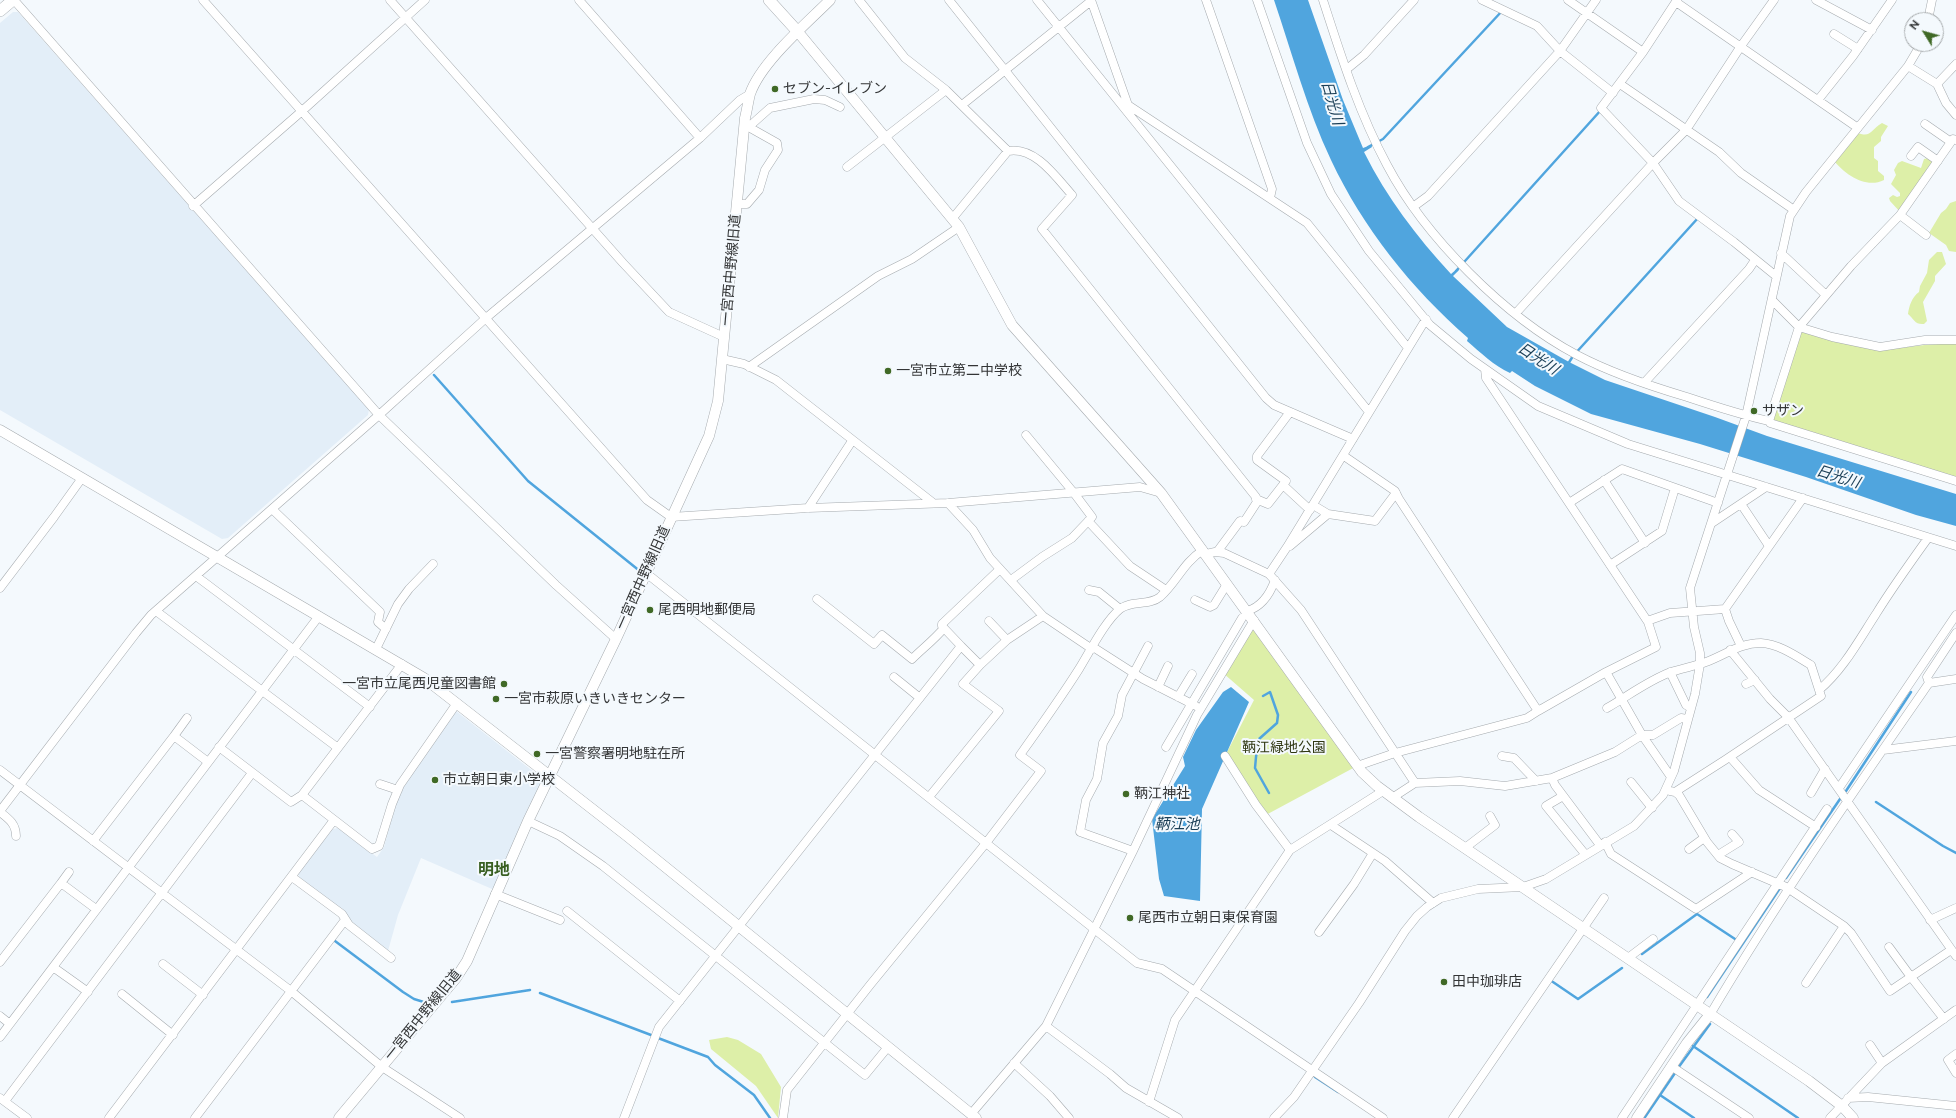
<!DOCTYPE html>
<meta charset="utf-8">
<style>
body{margin:0}
#map{position:relative;width:1956px;height:1118px;overflow:hidden;background:#f4f9fd;font-family:Raleway,sans-serif}
canvas{display:block}
.north{position:absolute;left:1904px;top:12px;width:40px;height:40px;box-sizing:border-box;background:#f4f9fd;border:1px solid #a7abad;border-radius:50%;rotate:307deg;font-size:11px;font-weight:700;line-height:16px;text-align:center;color:#333536}
.north::after{content:'';display:block;margin:auto;width:14px;height:18px;background:#406926;clip-path:polygon(50% 0,100% 100%,50% 72%,0 100%)}
</style>
<div id="map">
<canvas width="1956" height="1118"></canvas>
<div class="north">N</div>
</div>
<script>
const ctx = document.querySelector('canvas').getContext('2d');
ctx.lineJoin = 'round';
function paint(path, color) { ctx.fillStyle = color; ctx.fill(path, 'evenodd'); }
function strokePath(path, color, width, dash) { ctx.strokeStyle = color; ctx.lineWidth = width; ctx.lineCap = dash ? 'butt' : 'round'; ctx.setLineDash(dash || []); ctx.stroke(path); }
function write(font, color, halo, rows, align = 'center') {
  ctx.font = font + ' Raleway,"Noto Sans JP",sans-serif'; ctx.lineWidth = 4; ctx.setLineDash([]); ctx.textBaseline = 'middle'; ctx.strokeStyle = halo; ctx.fillStyle = color; for (const [text, x, y, turn = 0] of rows) {
    ctx.save(); ctx.translate(x, y); ctx.rotate((+turn || 0) * Math.PI / 180); ctx.textAlign = isNaN(turn) ? turn : align; if (halo) ctx.strokeText(text, 0, 0); ctx.fillText(text, 0, 0); ctx.restore();
  }
}
paint(new Path2D(`
 M13,12H18L369,409L368,415L228,538L222,539L0,410V23Z
 M456,711L539,776L542,782L497,883L492,889L421,858L398,915L388,951L353,924L343,911L299,877L298,872L333,829L338,828L377,857L384,847L395,806L404,786Z`), '#e3eef8');
paint(new Path2D(`
 M1882,123L1888,126L1881,137V141L1874,147V158L1878,161V171L1884,176V180C1866,189 1846,175 1834,161L1856,132C1871,139 1870,130 1882,123Z
 M1928,158L1933,161L1901,213L1890,201L1889,198L1893,195L1897,197L1900,196V193L1891,184L1896,175L1894,170L1898,163L1902,161L1921,168L1924,159Z
 M1956,201V252L1949,251L1946,245L1929,233L1941,213L1946,209L1950,203Z
 M1937,252H1942L1946,264L1935,276V281L1923,302L1927,321L1924,324C1915,325 1914,319 1908,314C1909,306 1912,297 1919,292L1920,286L1927,273L1929,260Z
 M1800,330L1829,337V340L1881,350L1925,345L1956,343V477L1773,420Z
 M1254,620L1357,766L1264,816L1225,756L1254,700L1223,673Z
 M727,1037L738,1040L761,1054L781,1087L778,1118L756,1086L711,1049L709,1040Z`), '#ddefa8');
paint(new Path2D(`
 M1274,0H1308L1343,100L1363,148L1371,145L1372,147L1364,152C1387,198 1416,236 1451,274L1458,268L1459,270L1453,276L1507,327L1569,362L1605,380L1715,417L1767,436L1956,494V526L1916,515L1806,477L1700,444L1591,414L1535,386L1512,371L1510,373C1494,366 1480,352 1467,341L1468,338C1411,288 1363,228 1331,160C1307,109 1292,53 1274,0Z
 M1231,687L1249,702L1202,809L1200,901L1164,896L1159,879L1152,819L1185,766L1183,757L1196,730L1223,692Z`), '#50a5de');
strokePath(new Path2D(`
 M1368,147L1383,139L1502,11
 M1456,271L1601,110
 M1568,364L1573,356L1698,218
 M434,375L528,481L641,572
 M1263,696L1270,692L1278,715L1277,723L1259,739L1256,757L1255,768L1269,793
 M1846,791L1911,692
 M1876,802L1943,846L1956,853
 M1786,878L1840,799
 M335,941L403,992L414,999L427,1003
 M1642,954L1697,914L1735,939
 M1550,980L1578,999L1622,968
 M540,993L651,1035
 M1707,997L1780,888
 M452,1002L530,990
 M658,1038L708,1057L715,1065L754,1095L770,1118
 M1693,1046L1798,1118
 M1678,1068L1710,1024
 M1315,1077L1338,1092
 M1660,1095L1694,1118
 M1645,1117L1675,1073`), '#50a5de', 2.5);
const minor = new Path2D(`
 M14,0L379,415L556,585L616,639
 M203,0L647,500L671,517L808,508L948,503L1140,487L1161,493
 M390,0L623,263L669,312L724,337
 M579,0L700,138
 M859,0L905,58L946,90L1008,151
 M949,0L1266,398L1274,405L1353,439
 M1037,0L1369,412
 M1091,0L1128,105L1307,223L1408,348
 M1206,0L1272,189L1270,198
 M1257,0L1307,143L1331,194L1369,251L1430,325L1471,359L1538,406L1628,444L1956,546
 M1323,0C1341,56 1359,113 1387,165C1425,237 1505,317 1577,355C1611,373 1650,386 1687,397C1714,406 1741,415 1769,421L1770,423L1956,481
 M1482,0L1537,26L1560,51L1613,93
 M1568,0L1643,52
 M1677,0L1643,52L1601,108L1653,163L1679,201L1734,242L1776,276
 M1816,0L1872,30
 M1676,2L1858,128
 M1928,20L1932,0
 M1834,34L1858,49
 M1908,66L1937,84L1956,64
 M1347,69L1364,55L1414,0
 M1620,84L1719,152L1741,173L1794,210
 M1937,84L1946,103L1956,115
 M1818,100L1853,56L1892,0
 M962,105L1091,1
 M1925,124L1951,142
 M1911,156L1918,147L1938,161
 M847,167L946,90
 M737,204H747L759,190L765,170L778,150L777,143L745,125L752,124L770,108L814,99L825,100L840,107
 M193,206L302,111L425,0
 M1413,207L1428,196L1560,51L1596,0
 M1900,215L1926,235
 M952,219L1008,151C1035,146 1056,177 1072,195L1042,229L1256,497L1257,502L1244,522L1240,521L1217,552
 M1781,253L1826,295
 M1772,300L1799,327L1832,337L1880,347L1925,340H1956
 M1516,313L1653,163L1686,130L1741,46L1774,0
 M722,359L744,364L776,380L932,502
 M749,367L878,276L912,259L959,227
 M1485,369L1486,378L1648,622
 M1644,383L1749,269L1755,260
 M1769,421L1799,327L1851,266L1900,215L1953,139L1956,140
 M1344,456L1395,491L1399,499L1538,711L1527,718L1395,753L1357,766
 M1604,480L1645,543
 M1283,485L1310,510
 M1256,499L1268,504L1286,481L1257,460V456L1290,412
 M948,503L973,530L990,558L1043,616L1092,649
 M1569,503L1622,469L1718,503
 M1741,504L1769,546
 M1313,505L1328,514
 M808,508L852,441
 M272,509L380,612L378,622L386,629
 M1088,521L1130,566L1166,590
 M1712,523L1766,487
 M1290,546L1328,514L1375,521L1396,493
 M1206,554L1215,552L1224,553L1269,574L1301,610L1415,783
 M1610,565L1662,531L1675,488
 M646,573L1137,963L1162,969L1383,1118
 M1269,574L1287,547L1426,319
 M196,576L370,707
 M1011,580L1042,557L1072,538L1092,517L1074,493L1026,435
 M0,588L54,517L82,478
 M1089,590L1099,592L1120,609
 M817,599L874,644L882,635L912,659C923,648 934,640 944,628
 M1195,600L1210,607L1214,605L1227,584
 M1725,609L1729,621L1741,646
 M156,611L338,748
 M1247,611C1261,607 1270,594 1275,580
 M989,621L1007,640
 M961,646L942,626V624L1000,569
 M1093,647L1143,679L1196,706
 M376,649L398,604L409,589L433,564
 M1730,650L1770,699L1788,717L1956,956
 M1670,672L1686,705L1691,708
 M894,677L920,698
 M1929,683L1927,677L1956,633
 M1746,684L1755,680
 M1158,687L1168,666
 M1819,690C1843,670 1859,640 1876,614C1892,588 1910,563 1928,538
 M1178,697L1192,674
 M1607,708C1628,696 1649,680 1671,672C1683,668 1695,666 1706,662C1725,655 1740,643 1761,643C1779,644 1796,656 1811,665L1821,696L1725,760L1675,792
 M1538,711L1606,672L1656,647L1648,622L1650,620L1670,613L1725,609L1803,498
 M1642,735L1671,777
 M1642,735H1653L1681,718L1687,719
 M174,736L187,718
 M219,747L291,802L302,795L372,849L379,846L392,804L400,785L457,703
 M1166,747L1242,618
 M1883,750L1956,741
 M1225,756L1256,805L1290,850
 M1502,756L1514,758L1536,781
 M1730,757L1759,790L1816,827
 M0,770L291,991L382,1067L460,1118
 M1552,778L1555,785L1600,845
 M1631,782L1652,808
 M380,784L398,790
 M1839,788L1956,615
 M1670,791L1675,792L1679,795L1707,842L1720,858L1732,864L1786,887L1844,926L1851,933L1890,991L1951,950
 M1811,793L1825,769
 M302,795L402,664
 M1563,796L1546,806L1585,854
 M929,797L999,711L963,684L980,665
 M1392,798L1415,783L1460,781L1505,786L1552,778L1615,752L1642,735L1606,672
 M0,811L136,633L151,615L379,415L486,318L700,138L740,100L750,94
 M0,812C9,819 16,824 16,836
 M528,821L560,836L603,866L865,1075L888,1047
 M1331,825L1385,861L1433,903
 M93,841L174,736L208,762
 M1605,842L1611,854L1696,909L1752,872
 M1465,848L1495,825L1490,816
 M1689,849L1704,838
 M1133,851L1080,832L1086,800L1097,779L1103,743L1118,716L1122,695L1148,646
 M1718,855L1739,842L1732,834
 M292,877L342,914L349,925L391,958
 M61,883L69,872
 M495,894L560,920
 M567,911L680,1001
 M1930,920L1956,908
 M1319,932L1354,884L1373,853
 M1889,947L1911,977L1944,1019
 M1628,958L1653,939
 M0,962L61,883L96,909
 M163,964L203,995
 M53,967L88,992
 M1806,983L1844,926
 M122,994L173,1035
 M1711,1013C1778,900 1854,791 1929,683L1956,679
 M0,1016L10,1024
 M1046,1026L1110,1074L1126,1088L1178,1118
 M0,1037L319,616
 M1870,1045L1882,1063
 M1956,1054L1948,1060L1956,1073
 M1014,1063L1050,1096L1069,1118
 M1671,1066L1749,1118
 M0,1098L27,1118
 M1848,1098L1868,1097L1956,1106
 M5,1101L252,773
 M1149,1102L1175,1020L1290,850L1383,791
 M971,1114L1046,1026L1133,851L1197,715L1254,620
 M109,1118L334,820
 M195,1118L345,920
 M624,1118L659,1027L961,646L980,665L1007,640L1043,616
 M783,1118L787,1090L870,985L986,843L1041,771L1020,755C1040,727 1060,699 1079,669C1089,653 1105,621 1120,609C1131,600 1149,606 1160,597C1177,582 1183,563 1203,550
 M1274,1118L1294,1097L1359,1003L1405,931L1417,916L1427,907L1441,898L1478,889L1523,887L1546,879L1634,826L1663,795L1674,771L1695,694L1700,664V653L1694,627L1690,588L1746,416L1790,216L1806,192L1908,66L1921,44
 M1453,1118L1604,898
 M1622,1118L1827,809
 M1830,1118L1882,1063L1956,1010`);
const tertiary = new Path2D(`
 M798,32L959,227L1012,325L1161,493L1362,772L1377,786L1419,817L1809,1081L1842,1106L1853,1118
 M0,430L424,678L627,836L976,1118
 M339,1118L456,978L467,961L528,821L616,639L709,436L718,401L745,118C747,110 748,102 750,94C761,62 806,24 830,0
 M1637,1118L1687,1043L1711,1013`);
const secondary = new Path2D(`
 M769,0L798,32
 M0,11L13,0`);
strokePath(minor, '#a5aaae', 9);
strokePath(tertiary, '#a5aaae', 11);
strokePath(secondary, '#a5aaae', 12);
strokePath(minor, '#fff', 8);
strokePath(tertiary, '#fff', 10);
strokePath(secondary, '#fff', 11);
for (const [x, y, r, color] of [
 [775,89,4,"#406926"],
 [888,371,4,"#406926"],
 [1754,411,4,"#406926"],
 [650,610,4,"#406926"],
 [504,684,4,"#406926"],
 [496,699,4,"#406926"],
 [537,754,4,"#406926"],
 [435,780,4,"#406926"],
 [1126,794,4,"#406926"],
 [1130,918,4,"#406926"],
 [1444,982,4,"#406926"]
]) { const dot = new Path2D(); dot.arc(x, y, r, 0, 2 * Math.PI); ctx.fillStyle = color; ctx.fill(dot); strokePath(dot, '#f4f9fd', 1.5); }
write('14px', '#333536', '#f4f9fd', [
 ["セブン-イレブン",783,89],
 ["一宮市立第二中学校",896,371],
 ["サザン",1762,411],
 ["尾西明地郵便局",658,610],
 ["一宮市立尾西児童図書館",496,684,"right"],
 ["一宮市萩原いきいきセンター",504,699],
 ["一宮警察署明地駐在所",545,754],
 ["市立朝日東小学校",443,780],
 ["鞆江神社",1134,794],
 ["尾西市立朝日東保育園",1138,918],
 ["田中珈琲店",1452,982]
], 'left');
write('14px', '#333536', '#f4f9fd', [
 ["一宮西中野線旧道",731,270,-85],
 ["一宮西中野線旧道",643,578,-66],
 ["一宮西中野線旧道",423,1015,-51]
]);
write('14px', '#303812', '#f4f9fd', [
 ["鞆江緑地公園",1284,748]
]);
write('italic 15px', '#1a3e56', '#f4f9fd', [
 ["日光川",1332,103,74],
 ["日光川",1538,359,33],
 ["日光川",1838,477,17],
 ["鞆江池",1177,824]
]);
write('bold 16px', '#395f21', '#f4f9fd', [
 ["明地",494,870]
]);
</script>
